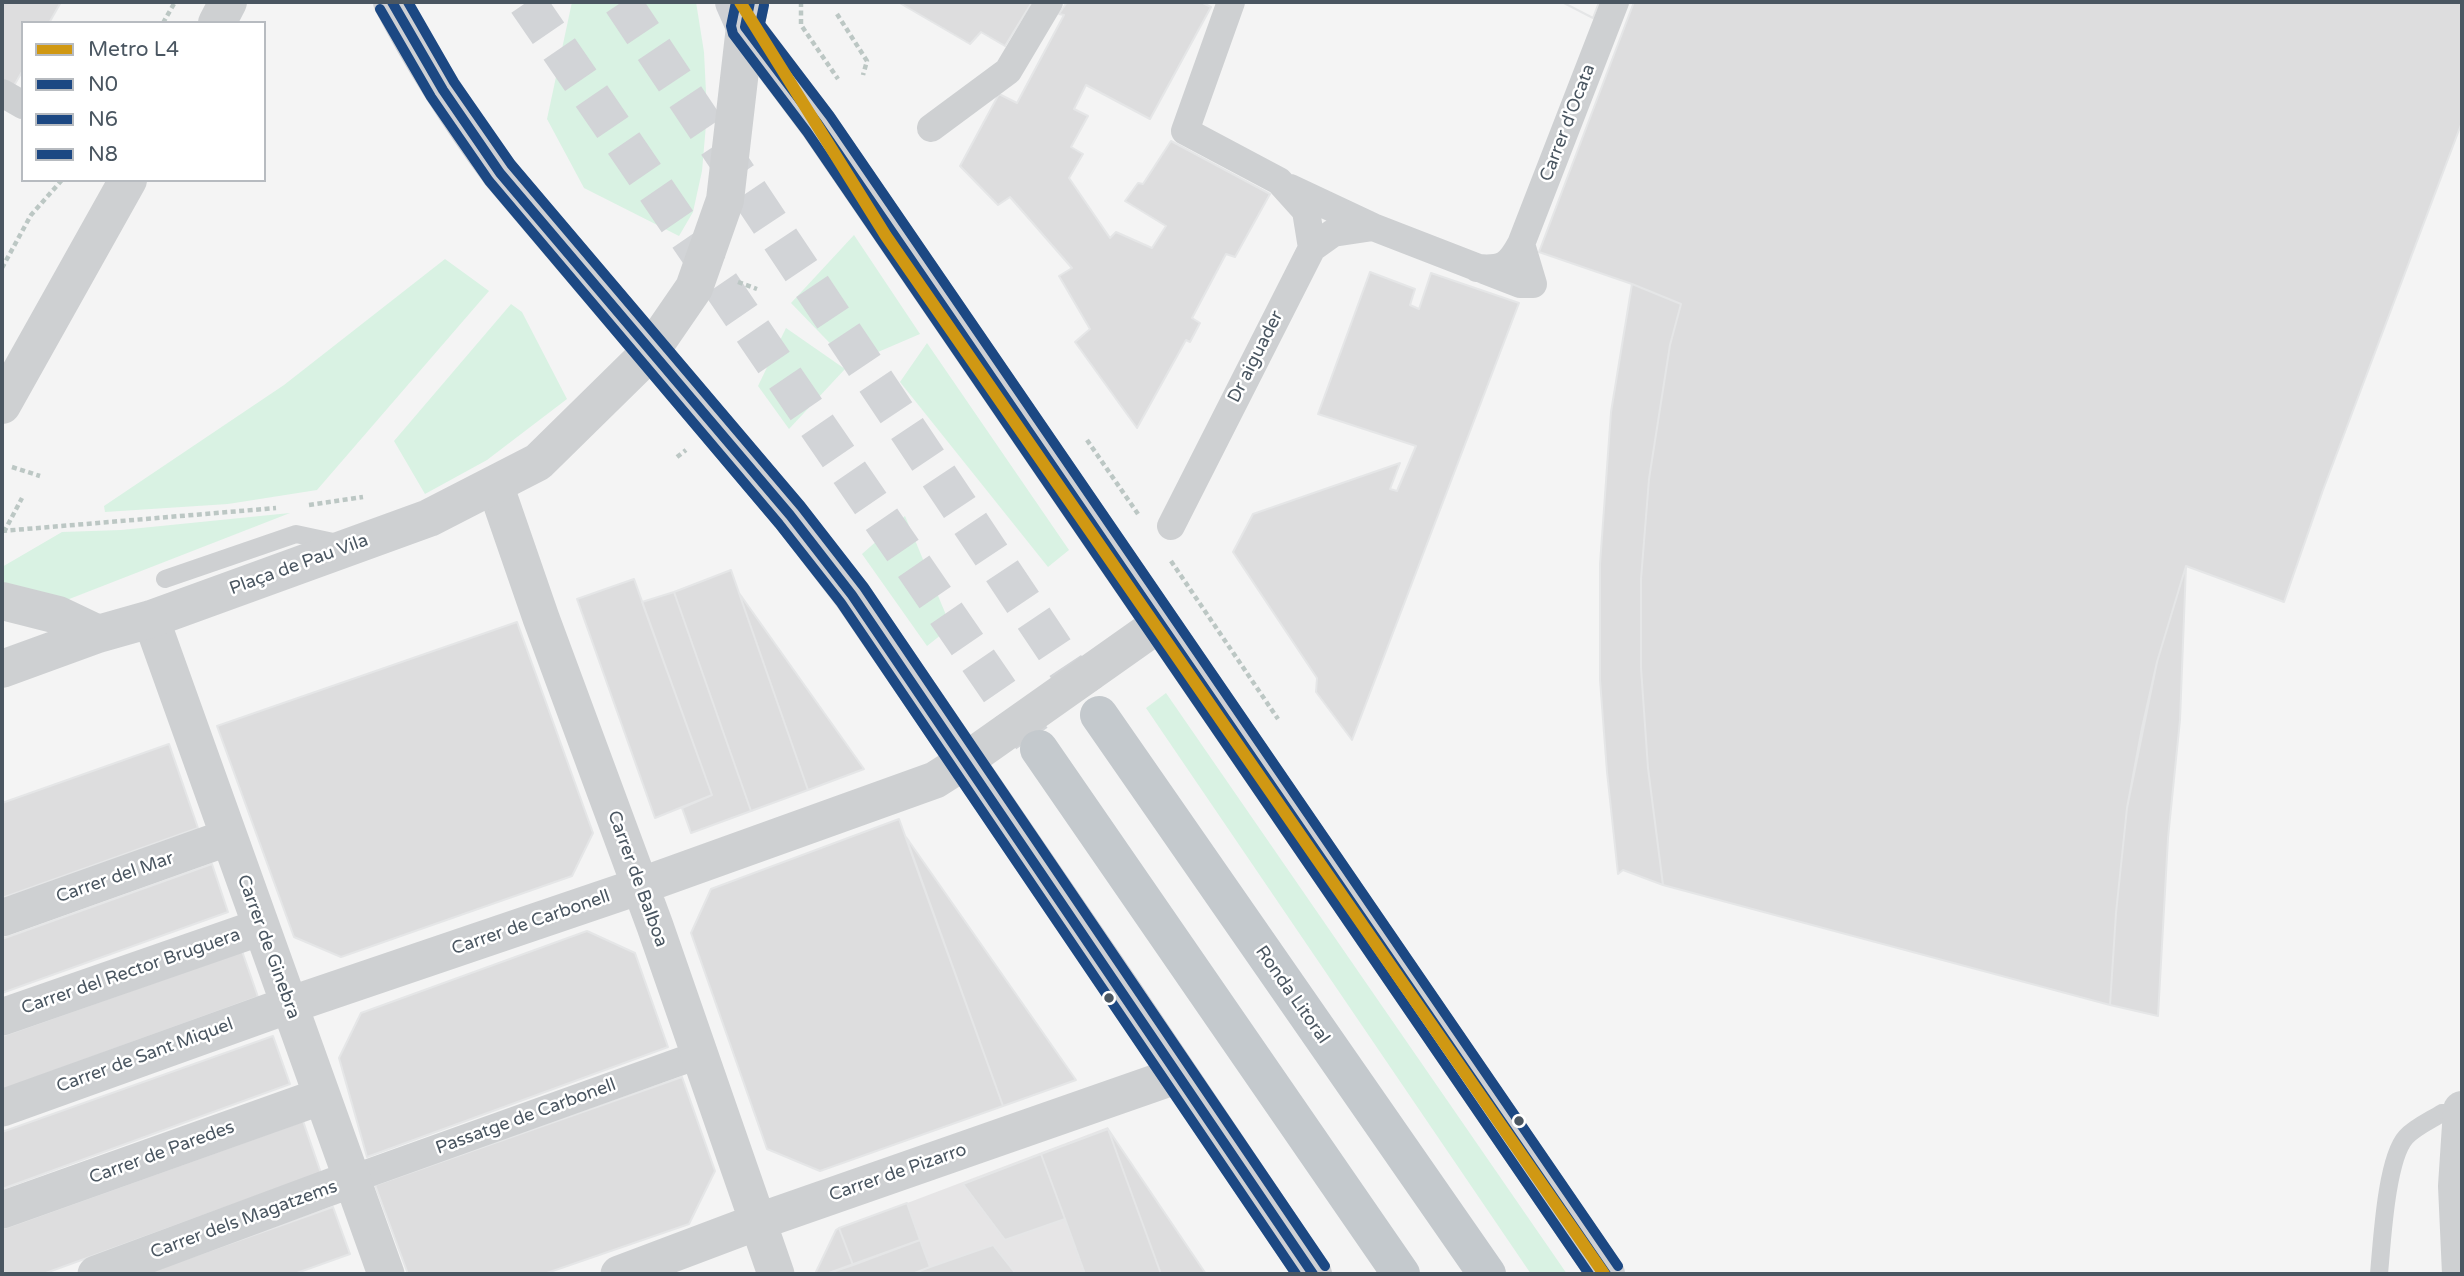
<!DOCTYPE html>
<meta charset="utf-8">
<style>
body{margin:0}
#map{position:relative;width:2464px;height:1276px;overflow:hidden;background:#f4f4f4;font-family:"Varela Round",sans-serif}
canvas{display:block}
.frame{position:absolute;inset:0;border:4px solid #4a5661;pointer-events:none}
.legend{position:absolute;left:21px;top:21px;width:245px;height:161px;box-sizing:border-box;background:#fff;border:2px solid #b7bbc0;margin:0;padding:9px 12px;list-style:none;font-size:21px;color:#4a5661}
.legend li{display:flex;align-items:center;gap:14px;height:35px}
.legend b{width:35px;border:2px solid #b7bbc0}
</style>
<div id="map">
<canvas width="2464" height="1276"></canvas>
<div class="frame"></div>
<ul class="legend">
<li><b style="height:9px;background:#d09813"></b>Metro L4</li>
<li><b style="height:9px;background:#1c4883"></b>N0</li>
<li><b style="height:9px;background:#1c4883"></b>N6</li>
<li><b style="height:9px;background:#1c4883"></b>N8</li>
</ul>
</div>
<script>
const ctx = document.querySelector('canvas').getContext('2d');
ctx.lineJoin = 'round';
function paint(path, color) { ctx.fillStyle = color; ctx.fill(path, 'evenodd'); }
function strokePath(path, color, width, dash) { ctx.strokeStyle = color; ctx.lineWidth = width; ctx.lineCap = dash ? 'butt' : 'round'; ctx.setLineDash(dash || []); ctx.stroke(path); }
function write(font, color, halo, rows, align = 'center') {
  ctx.font = font + ' "Varela Round",sans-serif'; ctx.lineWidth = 5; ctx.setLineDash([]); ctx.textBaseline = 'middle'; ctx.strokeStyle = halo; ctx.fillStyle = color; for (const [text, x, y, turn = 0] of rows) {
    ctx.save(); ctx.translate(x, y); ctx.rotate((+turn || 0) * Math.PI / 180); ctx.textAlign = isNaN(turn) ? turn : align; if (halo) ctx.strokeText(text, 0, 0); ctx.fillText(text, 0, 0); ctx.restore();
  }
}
paint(new Path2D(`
 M1108,1127L1161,1274H1016L993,1245L912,1274H815L836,1230Z`), '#e6e5e6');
paint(new Path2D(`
 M572,2H696L704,52L707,113L702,171L693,212L679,236L584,188L547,119Z
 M854,235L920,334L850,364L791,303Z
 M445,259L489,291L317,490L228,504L105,512L104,506L284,385Z
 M511,304L522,312L567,399L487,460L425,494L394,441Z
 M786,328L845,369L789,429L758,386Z
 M927,343L1069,550L1048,567L900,382Z
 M290,513L59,603L2,584V567L62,532L121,530Z
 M905,516L951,627L927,646L862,554Z
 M1166,693L1567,1274H1531L1146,708Z`), '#d9f2e3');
const building = new Path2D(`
 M2,2H61L49,23H23V70L12,89L2,83Z
 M898,2H1032L1005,46L981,32L970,44Z
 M1067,2H1201L1211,7L1150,119L1086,85L1074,109L1088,116L1071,147L1083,154L1069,178L1110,238L1116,232L1152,248L1166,226L1125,201L1138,183L1143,184L1171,141L1270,194L1235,257L1226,254L1192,318L1200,323L1190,342L1186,340L1137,428L1075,342L1090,329L1059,276L1072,268L1010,197L998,205L960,166L999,94L1017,103L1064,15L1059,14Z
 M1562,2H1599L1593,18Z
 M1562,2H1599L1593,18Z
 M1634,2H2462V122L2323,490L2284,602L2186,566L2157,662L2127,808L2116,913L2110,1005L1663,885L1648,768L1641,668V579L1649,479L1670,345L1681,304L1632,284L1539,252Z
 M1370,272L1415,289L1410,305L1419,309L1431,273L1519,303L1352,740L1316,692L1317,678L1233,552L1253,514L1400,463L1390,489L1397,491L1416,446L1318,414Z
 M1632,284L1681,304L1670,345L1649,479L1641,579V668L1648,768L1663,885L1623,870L1618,874L1607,772L1600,680V564L1611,412Z
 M2186,566L2180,720L2168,838L2158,1016L2110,1005L2116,913L2127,808L2142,728L2157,662Z
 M731,570L808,790L751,811L674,592Z
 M634,579L712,795L655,818L577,599Z
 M674,592L751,811L691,833L682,808L712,795L642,602Z
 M739,593L864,769L808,790Z
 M517,622L593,833L572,876L341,957L294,937L217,726Z
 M169,744L198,828L2,898V803Z
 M899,819L1003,1106L820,1171L767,1149L691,933L711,889Z
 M906,837L1076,1080L1003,1106Z
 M212,864L228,912L2,993V939Z
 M587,931L635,953L668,1047L367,1157L339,1058L361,1013Z
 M242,951L258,997L2,1090V1036Z
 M273,1036L290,1084L2,1189V1132Z
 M682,1077L715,1171L689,1224L544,1274H408L375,1185Z
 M303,1121L321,1173L43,1274H2V1229Z
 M1108,1129L1206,1274H1161Z
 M1108,1129L1161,1274H1085L1065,1219L1041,1154Z
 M1041,1154L1065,1219L1005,1240L963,1184Z
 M907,1203L920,1240L853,1265L839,1228Z
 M333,1207L350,1254L294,1274H143Z
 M839,1228L853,1265L826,1274H815L836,1230Z
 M920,1240L930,1267L912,1274H826Z
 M993,1245L1016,1274H912L930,1267Z`);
paint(building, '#ddddde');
strokePath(building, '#e5e6e7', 2);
strokePath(new Path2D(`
 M527,2L1039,749
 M622,2L1095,710`), '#d2d4d7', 38, [38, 19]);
strokePath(new Path2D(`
 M801,2V25L838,79
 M837,14L867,61L863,75
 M163,23L175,2
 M2,268L31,215L62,180
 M738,282L757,289
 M1087,440L1138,514
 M677,457L686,450
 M12,467L40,476
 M309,505L363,497
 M2,531L276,508
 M4,532L22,498
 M1171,561L1278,719`), '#bcc7c4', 4.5, [5, 3.5]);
strokePath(new Path2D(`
 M165,579L296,534L338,543
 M2379,1274C2382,1243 2386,1159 2406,1137C2415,1127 2431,1120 2442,1113L2462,1116`), '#ced0d2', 18);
strokePath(new Path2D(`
 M1231,2L1185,131L1279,181L1306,211L1312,248
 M2,93L23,105
 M931,128L1008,71L1049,2
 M1290,188L1373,227L1520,284H1533L1521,244
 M1477,268C1503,270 1509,266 1521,244L1615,2
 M1171,526L1312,248L1333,233L1373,227
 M352,1179L701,1054`), '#ced0d2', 28);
strokePath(new Path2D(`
 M495,485L541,618L655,926L776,1274
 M151,619L386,1274
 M2,918L229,837
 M2,1017L261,927
 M2,1108L272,1011L640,886L935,780L965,761L1159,624
 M2,1210L322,1096
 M96,1274L352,1179
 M619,1274L757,1222L1178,1075`), '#ced0d2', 37);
strokePath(new Path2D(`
 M217,23L228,2
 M2,405L128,180
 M2,601L58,615L98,634
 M2,669L98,634L151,619L429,518L538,462L650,352L694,288L725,200L745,27L750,4
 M2461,1274L2457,1186L2462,1110`), '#ced0d2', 38);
strokePath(new Path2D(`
 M392,2C423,62 460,119 500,173L790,515L852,595L1122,990L1313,1274
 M734,2L745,27L818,124L1606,1274`), '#ced0d4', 38);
strokePath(new Path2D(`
 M1099,715L1487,1274
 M1039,749L1401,1274`), '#c4c9cd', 38);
strokePath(new Path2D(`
 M392,2L443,90L500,173L790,515L852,595L1313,1274
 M750,2L745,27L818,124L1606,1274`), '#1c4883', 10);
strokePath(new Path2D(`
 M736,2L731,26L733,34L807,132L1589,1274
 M380,9L431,97L489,181L779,524L841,603L1296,1274`), '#1c4883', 10);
strokePath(new Path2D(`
 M408,2L454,82L511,164L801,506L864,587L1325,1266
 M764,5L760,24L830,116L1618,1266`), '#1c4883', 10);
strokePath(new Path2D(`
 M740,2L886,236L1604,1274`), '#d09813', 12);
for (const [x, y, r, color] of [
 [1109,998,6,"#4a5661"],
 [1519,1121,6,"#4a5661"]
]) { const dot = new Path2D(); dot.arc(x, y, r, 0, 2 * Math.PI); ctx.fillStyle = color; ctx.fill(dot); strokePath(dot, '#fff', 2.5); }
write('18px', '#4a5661', '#fff', [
 ["Carrer d'Ocata",1568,123,-69],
 ["Dr aiguader",1256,357,-63],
 ["Plaça de Pau Vila",299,565,-20],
 ["Carrer del Mar",115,878,-19],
 ["Carrer de Balboa",637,879,70],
 ["Carrer de Carbonell",531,923,-19],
 ["Carrer de Ginebra",268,947,70],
 ["Carrer del Rector Bruguera",131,972,-19],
 ["Ronda Litoral",1292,995,55],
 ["Carrer de Sant Miquel",145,1056,-20],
 ["Passatge de Carbonell",526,1117,-20],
 ["Carrer de Paredes",162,1153,-20],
 ["Carrer de Pizarro",898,1173,-19],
 ["Carrer dels Magatzems",244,1220,-20]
]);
</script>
